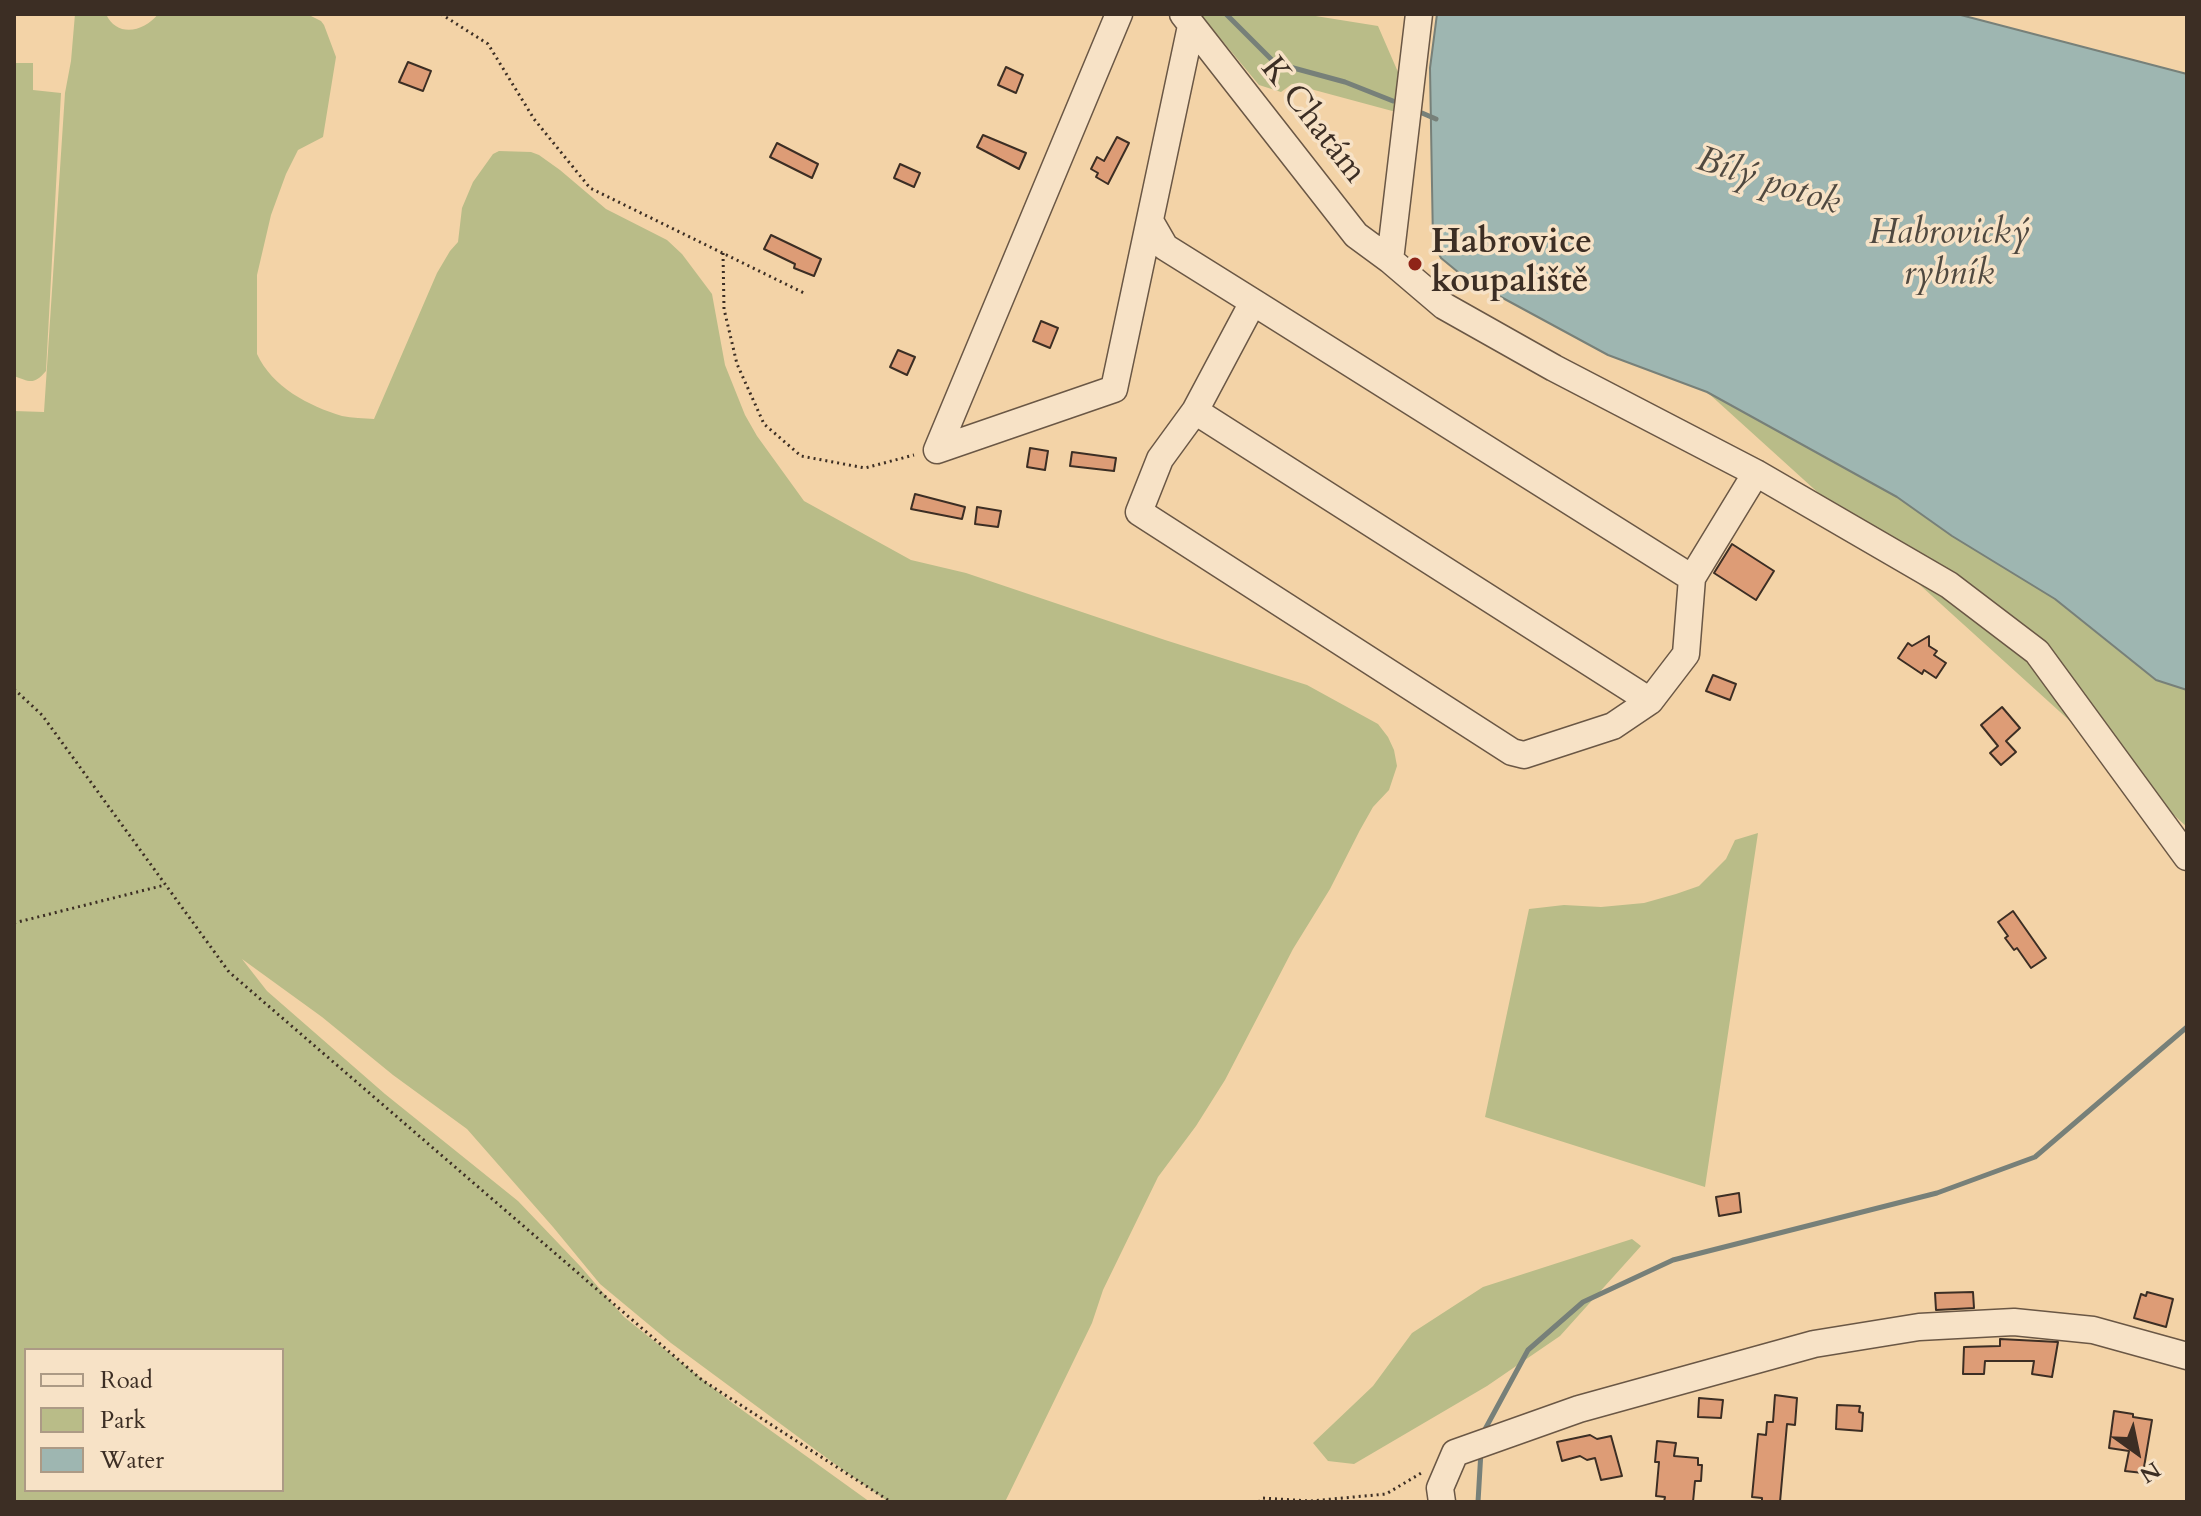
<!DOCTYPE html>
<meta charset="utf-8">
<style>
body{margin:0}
#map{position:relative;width:2201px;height:1516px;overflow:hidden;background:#f3d3a7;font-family:Cardo,serif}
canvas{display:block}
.frame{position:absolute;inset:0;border:16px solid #3c2e24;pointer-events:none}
.legend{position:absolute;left:24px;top:1348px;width:260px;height:144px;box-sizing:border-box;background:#f7e2c6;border:2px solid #ac9a85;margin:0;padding:10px 14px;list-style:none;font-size:24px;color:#3c2e24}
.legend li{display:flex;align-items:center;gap:16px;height:40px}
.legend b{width:40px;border:2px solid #ac9a85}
.north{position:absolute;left:2097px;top:1412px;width:80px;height:80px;-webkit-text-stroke:6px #f7e2c6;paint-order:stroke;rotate:147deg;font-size:22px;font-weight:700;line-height:32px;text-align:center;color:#3c2e24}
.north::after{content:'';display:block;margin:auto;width:28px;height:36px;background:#3c2e24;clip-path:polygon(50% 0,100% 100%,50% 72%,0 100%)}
</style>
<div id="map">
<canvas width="2201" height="1516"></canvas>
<div class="frame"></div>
<ul class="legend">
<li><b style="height:10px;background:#f7e2c6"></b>Road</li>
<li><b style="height:22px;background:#b9bc88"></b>Park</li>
<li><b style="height:22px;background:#9eb6b1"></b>Water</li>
</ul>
<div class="north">N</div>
</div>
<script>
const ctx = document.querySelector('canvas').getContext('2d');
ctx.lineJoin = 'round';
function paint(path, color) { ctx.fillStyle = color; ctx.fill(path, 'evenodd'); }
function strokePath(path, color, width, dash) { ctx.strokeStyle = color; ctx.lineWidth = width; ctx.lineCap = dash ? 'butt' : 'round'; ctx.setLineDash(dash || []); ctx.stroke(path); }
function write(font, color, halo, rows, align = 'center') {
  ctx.font = font + ' Cardo,serif'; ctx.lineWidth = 7; ctx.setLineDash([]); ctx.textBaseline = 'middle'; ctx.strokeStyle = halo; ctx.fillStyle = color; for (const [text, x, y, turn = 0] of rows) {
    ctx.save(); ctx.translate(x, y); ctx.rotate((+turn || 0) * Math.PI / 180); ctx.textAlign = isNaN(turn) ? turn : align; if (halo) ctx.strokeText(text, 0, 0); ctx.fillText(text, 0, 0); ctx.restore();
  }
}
paint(new Path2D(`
 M75,14H106C117,38 144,32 158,14H307L321,21L324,25L336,57L323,137L298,150L286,174L271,215L257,275V354C272,387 309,406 342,416C352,418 364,418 374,419L437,273L450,251L458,242L462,208L473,182L493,154L499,151L531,152L539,155L560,170L606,209L667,240L682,254L712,294L725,365L745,415L757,436L804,501L911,560L966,573L1165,640L1307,685L1378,724L1388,737L1394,750L1397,766L1389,790L1373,807L1360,830L1330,889L1293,949L1225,1080L1196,1126L1158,1177L1103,1290L1092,1323L1005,1502H889L843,1470L671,1343L600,1284L553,1227L467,1129L393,1075L322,1017L242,959L267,991L385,1094L518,1201L581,1267L624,1317L731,1402L870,1502H14V411L44,412L65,93L71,61ZM26,1350H282V1490H26Z
 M1200,14H1303L1378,26L1401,79L1396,112L1292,84L1281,92L1259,85Z
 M14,63H33V90L61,93L46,371C34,385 30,382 14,376Z
 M1707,392L1897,497L1952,536L2055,599L2156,680L2187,690V827Z
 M1758,833L1705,1187L1485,1117L1529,909L1564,905L1601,907L1644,903L1676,894L1699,886L1726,859L1735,840Z
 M1632,1239L1641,1246L1560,1336L1487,1386L1354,1464L1328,1461L1313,1443L1373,1386L1412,1333L1483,1287Z`), '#b9bc88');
const water = new Path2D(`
 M1437,14H1957L2187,74V690L2156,680L2055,599L1952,536L1897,497L1707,392L1608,355L1464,277L1441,258L1433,243L1430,68Z`);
paint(water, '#9eb6b1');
strokePath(water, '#778079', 2);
strokePath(new Path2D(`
 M1226,14L1275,63L1345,82L1393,101
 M1422,113L1436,119
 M1483,1433L1528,1350L1583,1302L1673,1260L1937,1193L2035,1157L2187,1027
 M1478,1502L1481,1451`), '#778079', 5);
const building = new Path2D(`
 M408,62L431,71L423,91L399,82Z
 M1006,67L1023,75L1016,93L998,85Z
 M983,135L1026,153L1019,169L977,147Z
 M1117,137L1129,143L1108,184L1096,177L1098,173L1091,169L1097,157L1104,161Z
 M777,143L818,164L812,178L770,157Z
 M900,164L920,173L914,187L894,178Z
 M771,235L821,259L814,276L794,268L795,264L764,249Z
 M1041,321L1058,328L1050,348L1033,341Z
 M898,350L915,357L907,375L890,367Z
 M1030,448L1048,451L1045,470L1027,467Z
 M1072,452L1116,458L1114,471L1070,466Z
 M915,494L965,507L962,519L911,509Z
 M977,507L1001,511L998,527L975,524Z
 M1732,544L1774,571L1756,600L1714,573Z
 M1929,636V646L1937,651L1934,655L1946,663L1936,678L1924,670L1922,674L1898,658L1908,643L1912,646Z
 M1713,675L1736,684L1730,700L1706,691Z
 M2002,707L2020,728L2006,741L2016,752L2001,765L1990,753L1998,746L1981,725Z
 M2013,911L2046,958L2031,968L2017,948L2014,950L2005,938L2008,936L1998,922Z
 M1739,1193L1741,1212L1719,1216L1716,1197Z
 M1973,1292L1974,1308L1936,1310L1935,1293Z
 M2147,1292L2173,1299L2166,1327L2134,1318L2141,1294L2146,1296Z
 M2000,1339L2058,1342L2052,1377L2032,1374L2034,1361H1985L1984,1374H1963L1964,1347L2000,1346Z
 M1775,1395L1797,1398L1795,1425L1787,1424L1780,1502L1762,1501V1498L1752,1497L1758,1434L1766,1435L1767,1422H1773Z
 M1699,1398L1723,1400L1721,1418L1698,1417Z
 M1837,1405L1860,1406L1859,1412L1863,1413L1862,1431L1836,1429Z
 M2114,1411L2133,1414V1417L2152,1420L2143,1473L2125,1471L2129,1451L2109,1448Z
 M1590,1435L1597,1439L1611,1436L1622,1476L1601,1480L1595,1458L1587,1460L1580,1456L1562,1461L1557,1442Z
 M1657,1441L1676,1443L1674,1456L1698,1458V1465H1702L1701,1481H1695L1693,1502H1664L1665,1497L1656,1496L1659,1462H1655Z`);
paint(building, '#dd9c76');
strokePath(building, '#3c2e24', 2);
const minor = new Path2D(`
 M1183,14L1356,235L1390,260L1444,306L1554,368L1756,473L1949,585L2037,652L2187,857
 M1150,221L1165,247L1253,302L1195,411L1160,459L1139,512L1512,752L1524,755L1613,726L1650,701L1686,654L1692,578L1756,473
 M1390,260L1419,14
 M1253,302L1692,578
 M1195,411L1650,701
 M937,450L1114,389L1191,26
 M937,450L1119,14
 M1442,1502L1440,1488L1455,1453L1579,1409L1814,1344L1919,1327L2014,1322L2093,1330L2187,1356`);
strokePath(minor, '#6a5745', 29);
strokePath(new Path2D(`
 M441,14L488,44L534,119L590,188L806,294
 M723,253L724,309L737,364L764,424L801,456L865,468L914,455
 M14,689L42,715L229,972L702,1380L891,1502
 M14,923L165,885
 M1259,1502L1262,1498L1311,1501L1386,1494L1423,1472`), '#3c2e24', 3, [2, 4]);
strokePath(minor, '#f7e2c6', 26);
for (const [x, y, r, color] of [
 [1415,264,8,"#8f2418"]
]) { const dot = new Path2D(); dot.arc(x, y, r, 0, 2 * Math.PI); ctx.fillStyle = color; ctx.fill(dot); strokePath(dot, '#f7e2c6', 3); }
write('34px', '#3c2e24', '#f7e2c6', [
 ["K Chatám",1312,121,52]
]);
write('bold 34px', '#3c2e24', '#f7e2c6', [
 ["Habrovice",1431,244],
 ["koupaliště",1431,283]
], 'left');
write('italic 36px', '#504940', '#f7e2c6', [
 ["Bílý potok",1768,183,18],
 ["Habrovický",1949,235],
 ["rybník",1949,276]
]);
</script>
